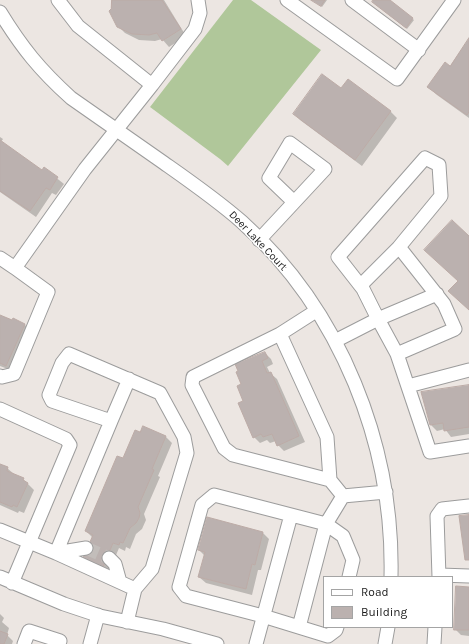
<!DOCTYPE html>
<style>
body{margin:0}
#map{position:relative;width:469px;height:644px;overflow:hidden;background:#ece6e2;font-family:Karla,sans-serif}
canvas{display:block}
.legend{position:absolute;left:323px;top:576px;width:130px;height:52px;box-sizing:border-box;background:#fff;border:1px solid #a4a4a4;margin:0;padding:5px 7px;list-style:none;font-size:12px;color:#1b1b1b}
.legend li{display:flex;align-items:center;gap:8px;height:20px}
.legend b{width:20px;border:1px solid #a4a4a4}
</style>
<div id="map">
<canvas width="469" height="644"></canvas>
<ul class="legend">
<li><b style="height:5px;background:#fff"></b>Road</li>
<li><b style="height:11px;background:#bbb1af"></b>Building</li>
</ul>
</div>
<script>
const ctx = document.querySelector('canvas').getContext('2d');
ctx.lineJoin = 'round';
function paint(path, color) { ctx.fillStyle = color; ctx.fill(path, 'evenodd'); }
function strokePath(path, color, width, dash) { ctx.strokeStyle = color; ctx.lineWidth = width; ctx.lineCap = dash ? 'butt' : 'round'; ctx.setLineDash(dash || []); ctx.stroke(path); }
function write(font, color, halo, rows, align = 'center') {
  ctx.font = font + ' Karla,sans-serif'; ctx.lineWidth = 3; ctx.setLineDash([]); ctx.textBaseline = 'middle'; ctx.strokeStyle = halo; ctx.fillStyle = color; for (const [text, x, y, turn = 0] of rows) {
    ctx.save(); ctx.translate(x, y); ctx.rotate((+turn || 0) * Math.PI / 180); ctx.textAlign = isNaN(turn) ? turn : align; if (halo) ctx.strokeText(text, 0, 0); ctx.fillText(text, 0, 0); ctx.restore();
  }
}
paint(new Path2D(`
 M233,0H251L321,50L228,166L220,159L150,107Z`), '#b0c79a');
paint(new Path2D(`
 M113,0H164L186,36L169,47L162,39L155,41L139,40L125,33L118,26L112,10Z
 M312,0H327L322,7Z
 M374,0H389L414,20L407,29L374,3Z
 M469,40V118L437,95L428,87L450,67Z
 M348,80L391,112L397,118L362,166L300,120L294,113L341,89Z
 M0,137L3,139L1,142L42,171L44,168L64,184L56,195L52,193L36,217L0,192Z
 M0,316L24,324L31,331L13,371L0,366Z
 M265,353L271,359L273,364L267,367L270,373L277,379L305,442L284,451L278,445L276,441L270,443L267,440L260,443L254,437L244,402L242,385Z
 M469,386V434L451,437L445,429L437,431L431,425Z
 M143,427L166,437L172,443L158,476L160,477L144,514L146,520L142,529L136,534L130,549L126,547L125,551L119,548L109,572L91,564L84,558L93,538L86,531L123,459L140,434Z
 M0,465L7,468L14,474L23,479L34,490L24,513L19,511L18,513L0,505Z
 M207,518L263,533L269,539L261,570H258L252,595L206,583L199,577L205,556L199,550Z
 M469,588V636L461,635L455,629Z
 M0,614L4,618L2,622L9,628L7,635L13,641L12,644H0Z`), '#0003');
const building = new Path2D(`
 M112,0H162L181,29L162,41L157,33L149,35L132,34L117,27L109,11L111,9Z
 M311,0H325L321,6Z
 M373,0H390L413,18L406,28L372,2Z
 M469,38V112L467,115L427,87L445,62L450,66Z
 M322,74L341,88L348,79L391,111L355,160L293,114Z
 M0,140L42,170L44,167L58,177L50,190L46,188L30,211L0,191Z
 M452,220L469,236V310L448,291L458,281L424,250Z
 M0,315L12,320L13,318L25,324L6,366L0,363Z
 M265,352L268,358L262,361L267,373L271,372L299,436L277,446L272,434L263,437L261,434L253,438L238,403L243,401L237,386L241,384L236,372L238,371L235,364Z
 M469,385V427L444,431L443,423L430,425L421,392Z
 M143,426L166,436L152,469L154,470L138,507L140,513L139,518L136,523L130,528L123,543L120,542L119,545L113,543L103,567L83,558L93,535L85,531L117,456L123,458L135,430L140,432Z
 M0,464L8,467L7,471L24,478L23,480L28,483L17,507L13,505L12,507L0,502Z
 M469,515V560H465L459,516Z
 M207,517L263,532L255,565L252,564L246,589L198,577L205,552L198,550Z
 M456,586L469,587V630H454Z
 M0,631L8,634L4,644H0Z`);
paint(building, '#bbb1af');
strokePath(building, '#bcaba6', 1);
strokePath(new Path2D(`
 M86,548L109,558`), '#c2bdba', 13, [13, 6]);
const minor = new Path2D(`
 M287,0L397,79L454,0
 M352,0L419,50
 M0,12C22,48 40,70 71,98C102,120 133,141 164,163C191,182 217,200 242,222C341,311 394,445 391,577
 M152,85L195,29L200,13L198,0
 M259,240L325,169L290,143L269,178L294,202
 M0,258L15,268L85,169L152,85L78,26L58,0
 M361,285L399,247
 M280,334L316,311
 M335,341L378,319L363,289L338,257L425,158L439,165L441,196L399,247L444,304L455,329L397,354L430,452L469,446
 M397,354L378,319L437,294
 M0,376L2,377L14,374L48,292L15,268
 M408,386L469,370
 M0,409L66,439L70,445L12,583
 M111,421L129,379
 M330,480L233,455L224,448L192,385L193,377L280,334L327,437L330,480L343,496L386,492
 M0,530L56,553L111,421L52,401L49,395L62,363L69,354L160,393L184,437L187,453L152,569L135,589L127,622
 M56,553L135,589
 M56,553L86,548
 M109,558L115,564L120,582
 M440,575L469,576
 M0,577L64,604L100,616L163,629L217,644
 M439,577L437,516L442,509L469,506
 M299,627L326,524L343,496
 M337,627L336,630L328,636L263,616L186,596L179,587L202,505L214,495L326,524L343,536L353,560L349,577
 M24,644L29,631L60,641
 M90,644L98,615
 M256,644L291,515
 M385,644L388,627
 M434,644L435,627`);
strokePath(minor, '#9c9c9c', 15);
strokePath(minor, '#fff', 13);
write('11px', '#1b1b1b', '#fff', [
 ["Deer Lake Court",258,241,46]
]);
</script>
